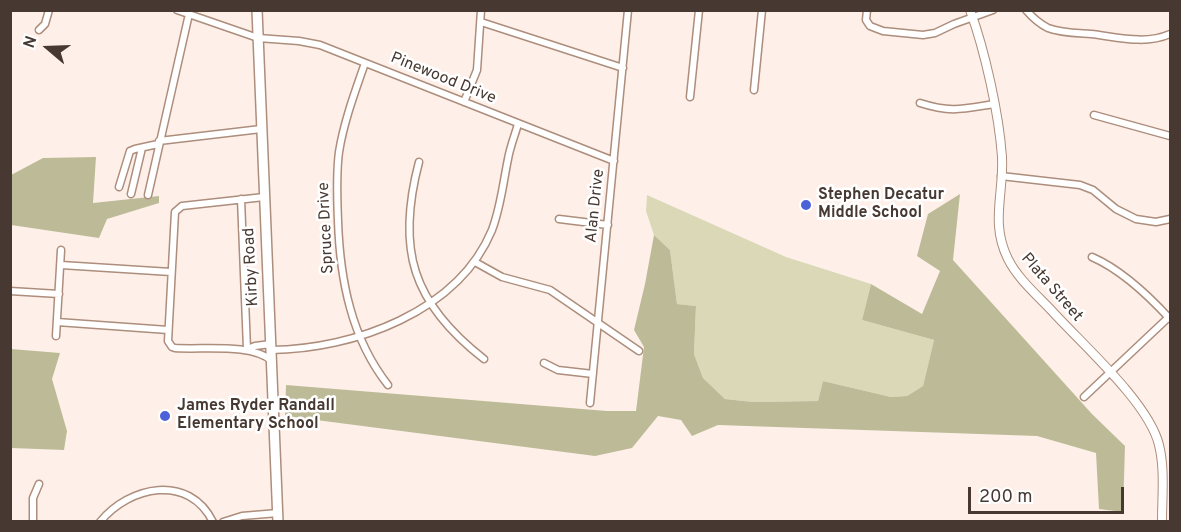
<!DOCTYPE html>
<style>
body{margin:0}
#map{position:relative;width:1181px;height:532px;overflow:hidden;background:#fef0e9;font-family:Overpass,sans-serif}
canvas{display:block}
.frame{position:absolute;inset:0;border:12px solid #473932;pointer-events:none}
.north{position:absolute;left:18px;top:18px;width:60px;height:60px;-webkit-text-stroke:4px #fff;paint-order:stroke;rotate:289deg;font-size:16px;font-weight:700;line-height:24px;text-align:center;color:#473932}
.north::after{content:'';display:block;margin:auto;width:21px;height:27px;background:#473932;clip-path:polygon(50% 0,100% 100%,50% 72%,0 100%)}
.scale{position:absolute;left:968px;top:487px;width:156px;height:27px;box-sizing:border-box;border:3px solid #473932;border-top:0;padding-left:8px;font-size:18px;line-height:21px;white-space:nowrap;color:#473932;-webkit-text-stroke:4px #fff;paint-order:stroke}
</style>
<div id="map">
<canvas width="1181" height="532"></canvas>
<div class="frame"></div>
<div class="north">N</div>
<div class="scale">200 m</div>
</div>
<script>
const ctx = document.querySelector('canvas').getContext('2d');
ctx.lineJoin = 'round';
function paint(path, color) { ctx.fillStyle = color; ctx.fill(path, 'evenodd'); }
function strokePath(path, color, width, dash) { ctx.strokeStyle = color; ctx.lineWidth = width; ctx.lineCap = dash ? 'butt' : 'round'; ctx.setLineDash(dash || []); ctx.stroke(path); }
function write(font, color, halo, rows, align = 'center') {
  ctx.font = font + ' Overpass,sans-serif'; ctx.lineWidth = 5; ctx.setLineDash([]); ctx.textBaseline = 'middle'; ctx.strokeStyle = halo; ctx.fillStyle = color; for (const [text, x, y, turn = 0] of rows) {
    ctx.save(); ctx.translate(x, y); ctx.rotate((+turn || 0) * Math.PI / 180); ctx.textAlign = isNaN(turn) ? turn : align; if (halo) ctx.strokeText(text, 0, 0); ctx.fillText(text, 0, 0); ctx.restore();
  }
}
paint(new Path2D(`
 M647,195L786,257L871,284L862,320L934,340L923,386L907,396L891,397L823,381L818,401L753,402L725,399L703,378L694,354L696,306L677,304L670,250L654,235L646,211Z`), '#dad8b6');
paint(new Path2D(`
 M96,157L93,203L159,196V203L107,219L99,238L11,225V175L43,158Z
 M960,194L953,260L1092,414L1125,446L1123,512L1099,509L1096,453L1037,436L718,425L692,436L681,420L658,416L632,448L595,456L285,416L286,385L607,411H636L644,347L634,330L645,284L654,235L670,250L677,304L696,306L694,354L703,378L725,399L753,402L818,401L823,381L891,397L907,396L923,386L934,340L862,320L871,284L922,314L940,271L917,256L928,214Z
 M11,349L60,353L52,379L67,431L64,450L11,448Z`), '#bdbb97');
const minor = new Path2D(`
 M177,10L258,38L299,41L320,45L614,161
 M867,10L866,20L870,26L883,31L923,35L935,33L954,24L993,10
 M1026,10C1032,17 1040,24 1048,28C1061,33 1077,33 1091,34C1117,37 1145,45 1170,34
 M481,22L623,68
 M39,30L45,24L49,10
 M365,63C355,92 344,121 339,152C336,174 337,197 338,221C340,279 351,338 388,385
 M754,90L762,10
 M690,97L699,10
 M464,102L477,70L481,10
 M920,103C951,113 963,109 994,104
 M1094,115L1170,136
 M159,141L261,129
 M419,162C396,249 412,303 484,359
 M1001,176L1080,185L1093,190L1116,209L1136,219L1156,222L1170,219
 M119,187L130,151L135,149L158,144
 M131,194L142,148
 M148,195L189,14
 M264,197L182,206L175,212L168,341L172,347L175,348C203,350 252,343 272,361
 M241,199L247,349
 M559,219L608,225
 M1092,257C1122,270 1148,295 1170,319
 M475,262L502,277L550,290L639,351
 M61,265L171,272
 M10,291L59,294
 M57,322L168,330
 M56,336L61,250
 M247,349L255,346L271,344
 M271,350C354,349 458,312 492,230C501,206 503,183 508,159C510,147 515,135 518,124
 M544,363L558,370L593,374
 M1084,397L1170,316
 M590,403L628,10
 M33,522V498L39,484
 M100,522C129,486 189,473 213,522
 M223,522L242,516L278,513`);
const tertiary = new Path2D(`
 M970,10C985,51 999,114 1002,157C1004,194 990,223 1008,259C1018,279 1037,295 1052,311C1082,344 1149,403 1159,445C1165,469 1162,496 1162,522`);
const secondary = new Path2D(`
 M257,10L278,522`);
strokePath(minor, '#ad8d7c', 9);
strokePath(tertiary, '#ad8d7c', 10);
strokePath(secondary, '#ad8d7c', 12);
strokePath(minor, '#fff', 6);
strokePath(tertiary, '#fff', 8);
strokePath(secondary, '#fff', 9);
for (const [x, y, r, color] of [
 [806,205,6,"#4e62d7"],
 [165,416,6,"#4e62d7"]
]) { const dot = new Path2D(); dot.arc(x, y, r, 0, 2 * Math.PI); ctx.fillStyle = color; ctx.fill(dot); strokePath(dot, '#fff', 2); }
write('16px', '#473932', '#fff', [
 ["Pinewood Drive",443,79,22],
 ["Alan Drive",596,206,-84],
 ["Spruce Drive",327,228,-93],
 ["Kirby Road",252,267,-93],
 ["Plata Street",1051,288,49]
]);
write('bold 16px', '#473932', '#fff', [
 ["Stephen Decatur",818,196],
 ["Middle School",818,214],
 ["James Ryder Randall",177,407],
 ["Elementary School",177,425]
], 'left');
</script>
